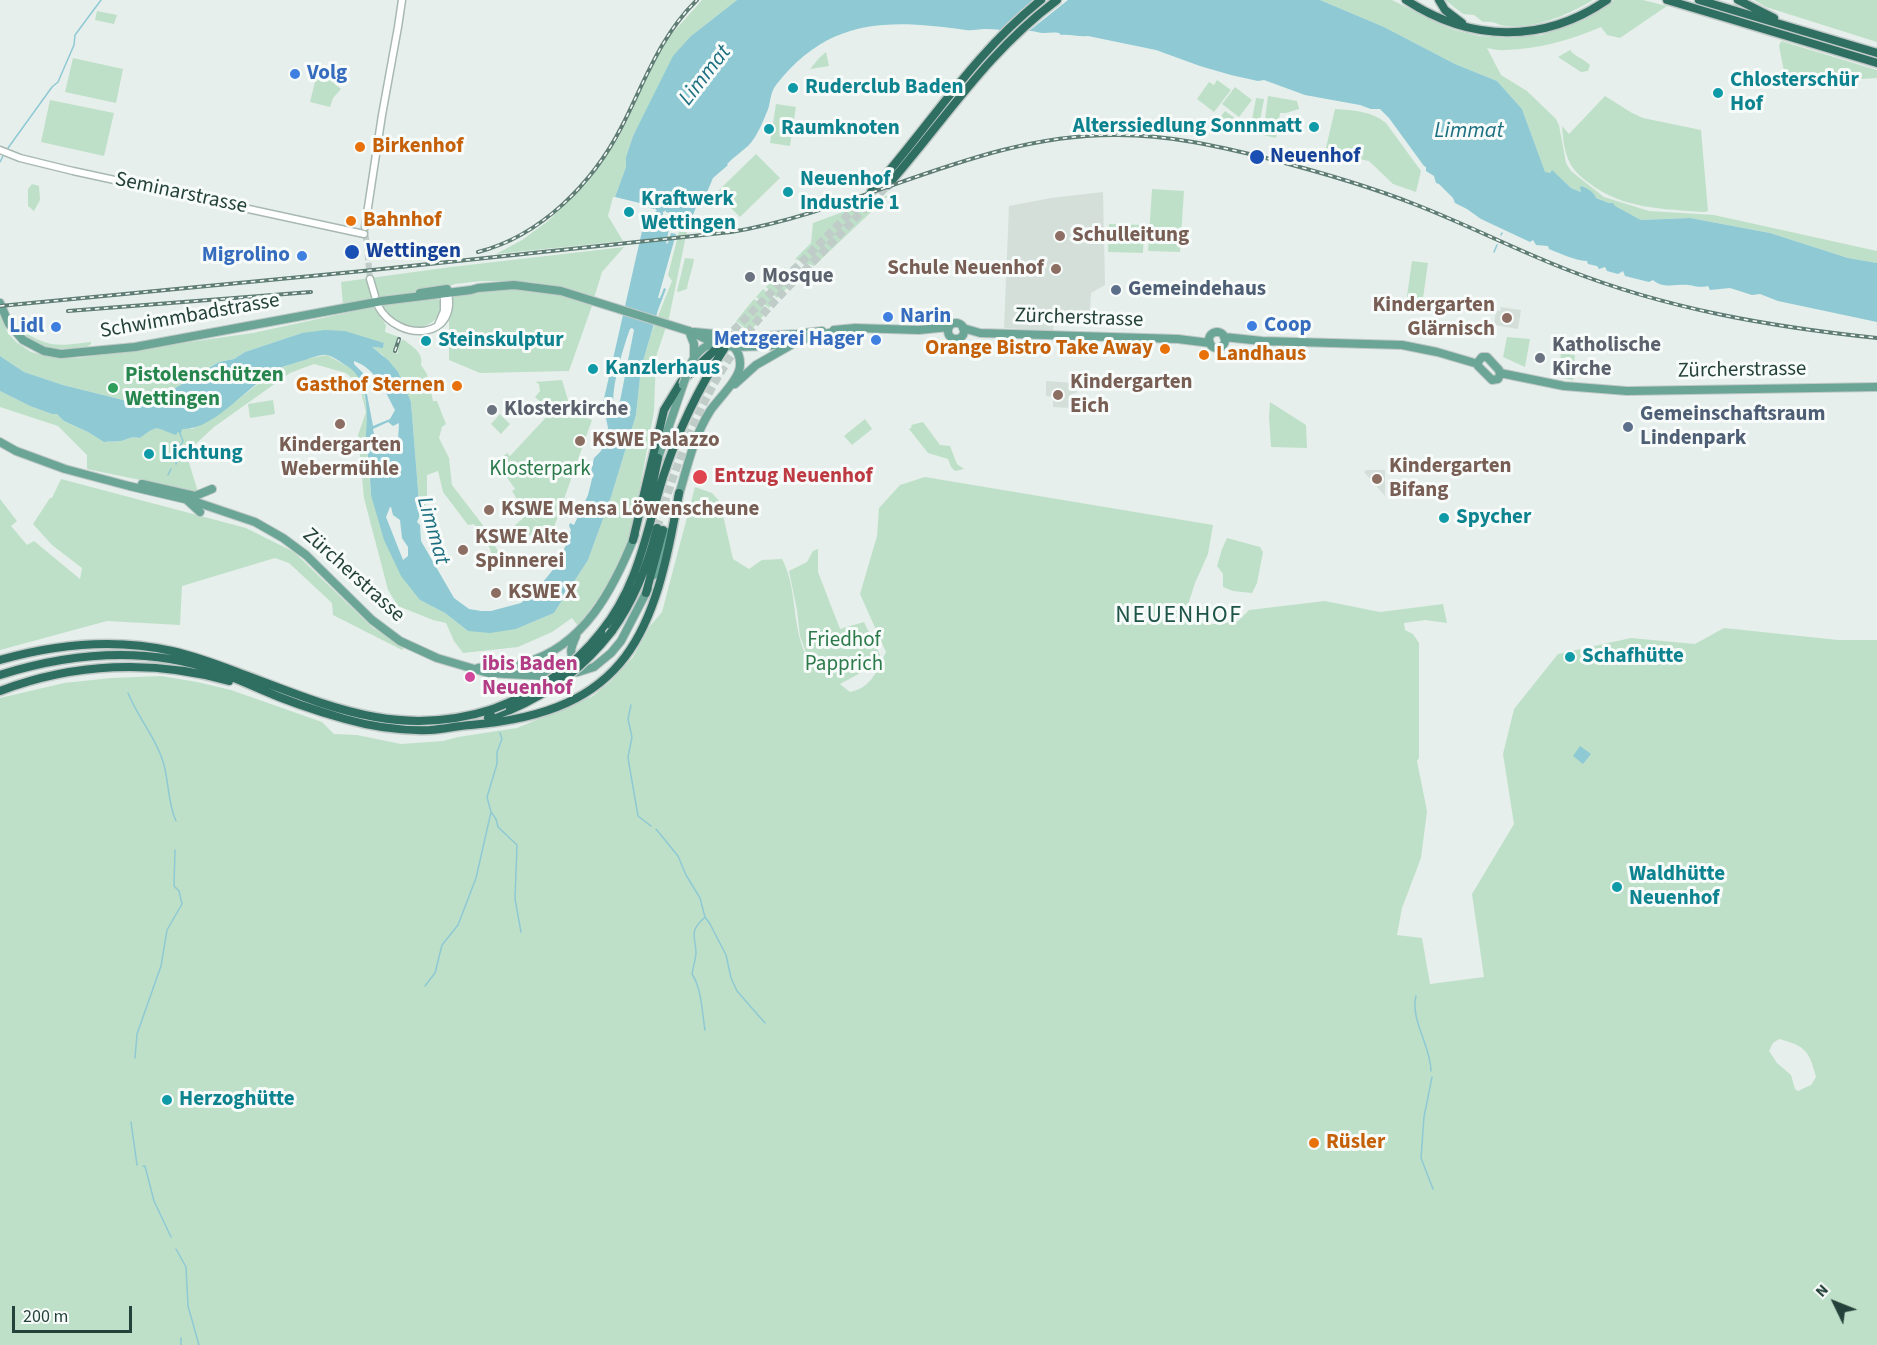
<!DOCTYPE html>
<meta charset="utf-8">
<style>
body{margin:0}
#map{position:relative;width:1877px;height:1345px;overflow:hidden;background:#e6efeb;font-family:"Source Sans 3",sans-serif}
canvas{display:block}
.north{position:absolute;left:1805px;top:1273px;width:60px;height:60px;-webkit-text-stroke:4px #f7fbf9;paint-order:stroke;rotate:313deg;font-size:16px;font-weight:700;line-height:24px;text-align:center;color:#24423a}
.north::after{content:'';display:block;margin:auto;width:21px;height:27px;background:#24423a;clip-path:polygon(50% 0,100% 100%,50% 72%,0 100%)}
.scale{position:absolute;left:12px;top:1306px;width:120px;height:27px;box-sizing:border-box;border:3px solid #24423a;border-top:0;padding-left:8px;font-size:18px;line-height:21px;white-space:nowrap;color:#24423a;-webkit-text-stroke:4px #f7fbf9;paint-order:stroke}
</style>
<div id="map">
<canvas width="1877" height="1345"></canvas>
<div class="north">N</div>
<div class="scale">200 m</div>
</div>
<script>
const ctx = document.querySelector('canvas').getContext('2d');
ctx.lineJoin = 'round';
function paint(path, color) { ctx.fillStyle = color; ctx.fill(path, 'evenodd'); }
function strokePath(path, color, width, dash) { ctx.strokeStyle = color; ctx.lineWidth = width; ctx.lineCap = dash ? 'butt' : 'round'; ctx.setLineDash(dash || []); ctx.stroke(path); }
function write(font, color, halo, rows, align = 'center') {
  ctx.font = font + ' "Source Sans 3",sans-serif'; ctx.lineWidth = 6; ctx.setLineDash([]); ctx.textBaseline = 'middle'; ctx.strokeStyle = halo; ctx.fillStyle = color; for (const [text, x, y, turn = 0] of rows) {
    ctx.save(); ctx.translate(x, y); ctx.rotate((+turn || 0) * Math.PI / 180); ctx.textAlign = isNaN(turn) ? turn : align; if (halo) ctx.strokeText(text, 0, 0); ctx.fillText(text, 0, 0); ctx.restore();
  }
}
paint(new Path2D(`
 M1103,192L1105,285L1091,293L1090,311L1055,310L1053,331L1004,328L1009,206L1051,198Z
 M1501,307L1521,310L1518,329L1494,325L1496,310L1500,311Z
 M1046,381L1077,383V393L1071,394L1070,408L1053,407V397L1046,396Z
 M1366,470H1385V496L1364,472Z`), '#d4dfda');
paint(new Path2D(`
 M702,0H737L691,36L652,101L633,136L626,157V167L615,197H613L608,216L623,241L496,254L522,240L548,221L587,183L619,137L662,45Z
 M1320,0H1392L1442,25L1455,30L1479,36L1509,38L1541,35L1567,26L1596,13L1614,0H1643L1667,6L1620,38L1607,35L1601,27C1570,40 1540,49 1505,50C1499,51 1493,49 1487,48L1501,75L1527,91L1556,119L1559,125L1566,163L1571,171L1581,179L1604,197L1649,211L1714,215L1877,251V263L1848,258L1770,233L1690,218L1641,220L1609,203L1571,188L1552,171L1550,173H1545L1522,109L1497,81L1455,64L1384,27Z
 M1445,0H1593C1568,15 1535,29 1506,26C1496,25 1496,21 1483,22L1474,15L1463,14Z
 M1754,0H1877V42L1766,7Z
 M97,11L117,15L114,24L95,20Z
 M1781,41L1877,70V78L1817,82L1786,81L1779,46Z
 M1570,50C1575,57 1583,58 1590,65L1588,71L1581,72L1558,57Z
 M826,52L829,66L810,69L819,58Z
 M73,58L123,69L116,103L65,92Z
 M318,70L341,89L333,98L330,107L310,102Z
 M1217,80L1231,90L1214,112L1197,99L1209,82L1214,85Z
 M1235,87L1252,100L1239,117L1222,104Z
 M1268,96L1297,101L1299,109L1286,113H1280L1276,138L1263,135Z
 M1605,96L1632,113L1643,118L1701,130L1708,211L1704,212C1663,209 1622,209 1589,183C1581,177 1574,171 1570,163C1564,152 1563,138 1562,126L1569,134Z
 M1256,98L1264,99L1260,121L1252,120Z
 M50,100L114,113L104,156L41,142Z
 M776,104L796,107L790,146L770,143Z
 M1335,109C1352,110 1372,111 1386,123L1421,171L1416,192L1393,184L1369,161L1325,152Z
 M1225,111L1243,124L1236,133L1218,120Z
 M756,154L780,178L740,217L716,193Z
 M32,184L39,186L40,200L34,211L28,206V189Z
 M1152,189L1184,191L1180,252L1148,251Z
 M889,195L814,266L795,259L811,243L813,223Z
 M681,224L688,226L669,318L656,357L654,411L635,515L628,541L606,588L578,626L572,618L552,632L518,647L463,653L454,641L446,623L433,620L398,606L388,590L364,498L358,435L366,412L359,384L346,373L314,364L290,373L214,427L186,453L198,492L87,469V455L58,426L0,407V391L30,406L52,414H57L64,421L88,432L104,442C110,441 114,442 120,441C128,440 127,436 140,438C150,430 158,424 170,433L181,428L192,429L206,422L227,408L277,369L310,358L327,355L354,370L360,378L367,409L368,425L366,440L371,495L420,600L445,613L468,631L516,629L554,613L588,560L611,497L636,415L641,368L652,331L672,281L668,275Z
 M1109,224L1144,225L1143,253L1108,252Z
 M624,247L602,272L594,298L566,289L532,282L481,281L455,284L446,287L343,306L341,282L451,267Z
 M685,258L694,259C693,269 688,279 687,289L678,292L677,291Z
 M1412,261L1428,263L1421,312L1405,310Z
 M785,267L797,278L777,298L766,287Z
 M530,288L565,293L593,303L569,371L480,373L449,360V318L452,306L451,294Z
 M763,289L776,300L769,308L756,297Z
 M433,298L440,300L442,303C440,326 417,333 398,322C391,318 386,311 381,304Z
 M754,299L768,310L750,332L736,321Z
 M373,307L386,325L385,332L399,337L393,352L398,354V349L400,341H402L403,339C411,346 424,352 421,365L427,374L433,401H437L446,424L442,427L439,438L449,458L452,485L482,524L501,556L493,557L489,547L474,524L468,525L443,492L438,471L427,475V502L420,515L411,402L383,355L371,347L383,348L384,343L302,333L245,352L234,359L219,362L177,387L138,400L127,401L63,385L24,372L0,356V314L8,333L16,342L31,352L46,356L77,358L253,333Z
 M26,333C52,349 62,345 91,342V344L87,347C63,349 48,352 26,337Z
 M1507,337L1530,339L1525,367L1503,357Z
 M1561,353L1575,355L1573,380L1558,377Z
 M562,380L571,410L579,417L582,416L592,420L552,533L546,546L530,535L520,539L515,525L527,515L541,524L519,508L518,501L512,491L515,489L500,467L501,465L498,461L507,453L510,456L551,412L535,397L540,391L539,384L535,382Z
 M273,400L275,414L250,418L248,404Z
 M1270,402L1306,425L1307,448L1271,447L1269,417Z
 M500,414L510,424L501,434L491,424Z
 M865,419L872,429L852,445L844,436Z
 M923,422L940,445L950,446L957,464L964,469L955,471L951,467L948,459L928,453L909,429L912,427L911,425Z
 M925,477L1213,525L1208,554L1195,583L1185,614L1206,625L1238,621L1249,610L1325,601L1380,612L1443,604L1447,623L1425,620L1404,623L1405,630L1413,634L1419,643V758L1417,761L1427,811L1421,858L1402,908L1397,935L1422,938L1430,984L1484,977L1472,894L1514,824L1503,754L1514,709L1558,654L1631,638L1695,644L1724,628L1838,640H1877V1345H0V698L64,683L111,678L161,676L197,682L231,690L322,722L334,734L357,735L401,744L443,741L458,737L517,728L593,696L611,681L633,657L650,626L662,612L695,487L712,493L720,502L733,559L749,569L762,560L782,559C799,591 790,628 809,661L800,636L797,610L789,571L807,562L813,551L818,549V572L840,629L864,622L880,655L864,671L840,684L850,692C872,688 877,670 886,652L860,594L877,536L879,508L900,485ZM1779,1039C1806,1046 1809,1051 1816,1077L1811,1085L1798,1091L1795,1089L1791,1075L1777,1063L1769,1051L1773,1043Z
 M61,479L246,528L294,552L372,627L404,648L402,650L333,615L332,603L289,563L275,558L182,586L180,625L107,621L0,650V499L17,521L11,526L27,545L34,541L80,579L82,568L52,545L33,524L50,498H52Z
 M1227,538L1260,547L1263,552L1257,583L1252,593L1233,591L1223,587V574L1217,566L1222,549Z`), '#bfe0c8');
paint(new Path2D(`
 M737,0H1320L1384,27L1455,64L1497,81L1522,109L1545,172L1550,173L1552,170L1571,188L1581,192L1580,188L1581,186C1587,188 1594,192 1596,198L1609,203H1613L1615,206L1641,220L1690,218L1770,233L1848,258L1877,263V322L1778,301L1760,294L1752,295L1730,288L1710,290L1708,286C1700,288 1696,286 1688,285C1676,284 1663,289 1653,280L1649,282L1625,276L1623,271L1618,274L1607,271L1605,267L1599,269L1597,266L1588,264L1587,261C1573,260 1562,254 1549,249L1548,246L1536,245L1533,240L1530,242L1481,219L1467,209L1455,203L1453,198L1439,184L1436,183L1434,176L1426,171V167L1424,166L1389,118L1380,109H1371L1360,105L1305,95L1264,80L1258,81L1231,75L1200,66L1156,50L1088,36C1078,37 1071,34 1061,35L1059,33C1053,32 1049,33 1044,33C1037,33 1032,29 1025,32C1011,31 997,29 984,29C978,29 972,31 966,30C889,19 829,17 776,85C769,94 771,105 766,114C762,124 756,138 748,146C741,152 734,157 727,164L728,165L713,178L701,206L697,205L692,217L674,212L673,214L666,212L665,210L664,212L656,210L655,208L654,209L647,207L648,205L615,197L626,167V157L633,136L673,56L691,36Z
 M645,218L651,219V228L654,220L660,222V230L664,223L670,224L666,244L668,243L671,233L676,234L658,298H660L664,288L666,289L658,310L641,368L636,415L611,497L588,560L554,613L516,629L490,633L468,631L445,613L420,600L401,576L384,540L371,495L369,465L367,450L364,447C369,424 370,379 347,366C342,363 333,356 327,355C321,354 311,358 305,360C296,363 286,365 278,369C250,383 214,431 182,429L181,433L178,432L176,435C156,429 160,423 140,438C127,436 128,440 120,441C114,442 110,441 104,442L88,432L64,421L57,414H52L30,406L0,391V356L24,372L63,385L127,401L139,400L177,387L219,362L234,359L245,352L302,333L325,330L345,331L384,343L383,348L372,347L388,360L398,372L411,402L420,515L417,522L420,525L421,541L454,598L469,609L481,611H491L521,603L543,582L560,561L571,530L569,526L570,523L574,525L588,495L593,475L591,472L594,458L601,451L606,439L608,428L603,403ZM632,328L634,330L620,401L617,406H614C610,391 624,345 630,329ZM354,361C376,369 385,391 395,410L390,419L373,426L363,373L354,364ZM388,422L393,426L399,423L398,441L394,445L393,452L378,454L373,429ZM390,507H391L393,515L400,520L402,538L408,547V556L403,560L386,517Z
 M1580,746L1591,754L1583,764L1573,756Z`), '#8ec9d4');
paint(new Path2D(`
 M1035,0H1068L1024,35L997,33Z`), '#e6efeb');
strokePath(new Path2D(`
 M8,148L52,87L58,82L74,45L75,35L101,0
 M0,162L3,156
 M1501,235L1502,233
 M1494,252L1497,245
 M176,464L179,448L183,441L179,431
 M168,475L171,469
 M128,693C138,718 157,739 164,765C169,784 168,804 176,821
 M631,705L628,719L632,737L628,757L629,764L638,816L651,826
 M491,812L496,819L498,827L517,845L515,899L521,932
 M656,829L678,856L686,875L700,898L705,917L710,924L726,955L731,978L737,991L765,1023
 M704,918C688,933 696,936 696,954C695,961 693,968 692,974C702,989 702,1013 705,1030
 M425,986L435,973L442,945L458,925L476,878L491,812L487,797L497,764V752L502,739L500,733
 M1416,996C1410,1020 1431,1046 1431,1071
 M135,1058L137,1034L161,966L167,930L182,904L179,891L174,886L175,850
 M1432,1077L1424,1117L1421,1158L1433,1189
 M131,1122L137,1165
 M143,1166H145L154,1201L171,1237
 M176,1249L186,1267L188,1306L199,1345
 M181,1338V1345`), '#8ec9d4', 1.5);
strokePath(new Path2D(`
 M656,230L659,214`), '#8ec9d4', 8);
strokePath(new Path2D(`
 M365,227L370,279`), '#bfccc8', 6, [6, 3]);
strokePath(new Path2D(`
 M725,339L871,192
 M657,528C676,465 696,408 733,353C755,320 783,292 811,264C837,237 862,211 888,185`), '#bfccc8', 8, [8, 4]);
const minor = new Path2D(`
 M0,150L20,158L73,171L364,234
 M365,227L382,115L398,27L402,0
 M370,279L375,296
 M378,306C399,344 461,339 447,289
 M438,325L444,311V297L446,289`);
const major = new Path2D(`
 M420,293L447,289
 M0,303L9,324L23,340L44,351L61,354L135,347L382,301L471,290L478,288L514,285L561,291L689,331L714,343L734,347L768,346L801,340L837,331
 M948 331a8 8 0 1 1 16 0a8 8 0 1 1-16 0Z
 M963,328L980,333L1178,339L1210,343
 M834,330L855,328L919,330L949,327
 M689,331L694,344V358
 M694,332L747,337L797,334L822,331
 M1209 340a8 8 0 1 1 16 0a8 8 0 1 1-16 0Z
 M1224,337L1262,341L1402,345L1437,352L1478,364
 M1482,357H1487L1499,370L1500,375L1498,379L1492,380L1478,366V362Z
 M689,368C694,355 701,347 714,343
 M1500,373L1564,386L1627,391L1877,387
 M735,384L756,365L791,345
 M0,442L16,451L65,469L129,486L193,501L255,522L283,538L306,555L372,620L400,641L437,658L488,673L543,676L578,672L594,667L611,653L621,641L648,589
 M656,464L683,385
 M142,484L195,496
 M195,496L212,489
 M678,498C687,468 693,438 710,411C718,399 740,379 740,365C741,350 729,340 716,335
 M187,500L200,512
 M654,575L668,532
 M576,636C571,647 567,656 579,664
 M478,668C494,666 509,667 524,663C584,647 614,588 635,535`);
const highway = new Path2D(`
 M1406,0C1470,42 1543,44 1607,0
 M1439,0L1445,10L1462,23
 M1667,0L1877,63
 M1699,0L1877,53
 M1738,0L1774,18
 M888,185C944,121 987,52 1057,0
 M871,192C930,126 971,56 1041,0
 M647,513L658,458
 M633,540L664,410L681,382L717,348
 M646,593L663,530
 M612,631C635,599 648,565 657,528
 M601,632C639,585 646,532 663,477C678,431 698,389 724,349
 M0,660C56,644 114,638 172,651C194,656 216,664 237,672C326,705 398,740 493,709
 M0,675C54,658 114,650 170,659C202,664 230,676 260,689C287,701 317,711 345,719C373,727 401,731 430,730C444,729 457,726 471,725C629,712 655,633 679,493
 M0,691C73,663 154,659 229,681
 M488,718L510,710`);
strokePath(minor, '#a8b8b2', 9);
strokePath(major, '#c2cac8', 10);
strokePath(highway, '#c2cac8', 11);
strokePath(minor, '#fff', 6);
strokePath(major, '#6aa596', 8);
strokePath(highway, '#2f6f62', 8);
const rail = new Path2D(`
 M478,252C541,236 593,183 622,126C645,81 660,36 697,0
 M0,306L363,271L731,232C863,210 982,133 1118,135C1169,135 1217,146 1266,158C1316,171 1366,185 1414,204C1466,224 1516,250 1568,270C1667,309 1772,327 1877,338
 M68,311L311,292
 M395,351L399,339`);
strokePath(rail, '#5f7d75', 4);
strokePath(rail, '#f7fbf9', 1.5, [4.5]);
const majorBridge = new Path2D(`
 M683,385L689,368`);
const highwayBridge = new Path2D(`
 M493,709C536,693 573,668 601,632
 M510,710C550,693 585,666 612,631`);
strokePath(majorBridge, '#c2cac8', 10, []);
strokePath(highwayBridge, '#c2cac8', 11, []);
strokePath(majorBridge, '#6aa596', 8);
strokePath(highwayBridge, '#2f6f62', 8);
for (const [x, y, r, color] of [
 [295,74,6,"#3f7fe0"],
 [793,88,6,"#0f9aa8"],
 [1718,93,6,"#0f9aa8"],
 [1314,127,6,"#0f9aa8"],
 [769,129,6,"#0f9aa8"],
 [360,147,6,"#e8710a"],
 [1257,157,8,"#1a4fb4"],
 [788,192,6,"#0f9aa8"],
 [629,212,6,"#0f9aa8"],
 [351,221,6,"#e8710a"],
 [1060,236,6,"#8d6e63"],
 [352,252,8,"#1a4fb4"],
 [302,256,6,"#3f7fe0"],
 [1056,269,6,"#8d6e63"],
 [750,277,6,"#6b7280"],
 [1116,290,6,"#5c6f8a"],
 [888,317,6,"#3f7fe0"],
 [1507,318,6,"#8d6e63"],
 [1252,326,6,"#3f7fe0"],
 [56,327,6,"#3f7fe0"],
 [876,340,6,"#3f7fe0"],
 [426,341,6,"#0f9aa8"],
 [1165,349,6,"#e8710a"],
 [1204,355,6,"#e8710a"],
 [1540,358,6,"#6b7280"],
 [593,369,6,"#0f9aa8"],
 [457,386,6,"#e8710a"],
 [113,388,6,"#2e9e5b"],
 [1058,395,6,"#8d6e63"],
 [492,410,6,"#6b7280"],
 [340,424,6,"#8d6e63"],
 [1628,427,6,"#5c6f8a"],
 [580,441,6,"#8d6e63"],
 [149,454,6,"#0f9aa8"],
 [700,477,8,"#e0444e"],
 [1377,479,6,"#8d6e63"],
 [489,510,6,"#8d6e63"],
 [1444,518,6,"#0f9aa8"],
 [463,550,6,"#8d6e63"],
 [496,593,6,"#8d6e63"],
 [1570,657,6,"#0f9aa8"],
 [470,677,6,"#d1479c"],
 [1617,887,6,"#0f9aa8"],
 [167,1100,6,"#0f9aa8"],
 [1314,1143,6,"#e8710a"]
]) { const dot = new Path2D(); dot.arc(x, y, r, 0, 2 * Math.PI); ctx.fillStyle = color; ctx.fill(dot); strokePath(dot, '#f7fbf9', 2); }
write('bold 21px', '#366cbe', '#f7fbf9', [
 ["Volg",307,74],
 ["Migrolino",290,256,"right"],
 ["Narin",900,317],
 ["Coop",1264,326],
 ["Lidl",44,327,"right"],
 ["Metzgerei Hager",864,340,"right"]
], 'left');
write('bold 21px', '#0d838f', '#f7fbf9', [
 ["Chlosterschür",1730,81],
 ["Hof",1730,105],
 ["Ruderclub Baden",805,88],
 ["Alterssiedlung Sonnmatt",1302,127,"right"],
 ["Raumknoten",781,129],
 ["Neuenhof",800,180],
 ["Industrie 1",800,204],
 ["Kraftwerk",641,200],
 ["Wettingen",641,224],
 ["Steinskulptur",438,341],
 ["Kanzlerhaus",605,369],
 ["Lichtung",161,454],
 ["Spycher",1456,518],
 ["Schafhütte",1582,657],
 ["Waldhütte",1629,875],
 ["Neuenhof",1629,899],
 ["Herzoghütte",179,1100]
], 'left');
write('bold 21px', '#c56008', '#f7fbf9', [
 ["Birkenhof",372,147],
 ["Bahnhof",363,221],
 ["Orange Bistro Take Away",1153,349,"right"],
 ["Landhaus",1216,355],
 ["Gasthof Sternen",445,386,"right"],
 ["Rüsler",1326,1143]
], 'left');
write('bold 21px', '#164399', '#f7fbf9', [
 ["Neuenhof",1270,157],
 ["Wettingen",366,252]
], 'left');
write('21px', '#24423a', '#f7fbf9', [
 ["Seminarstrasse",181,194,12],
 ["Schwimmbadstrasse",190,317,-10],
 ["Zürcherstrasse",1079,319,2],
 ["Zürcherstrasse",1742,371,-1],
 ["Zürcherstrasse",353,576,42]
]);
write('bold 21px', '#785e54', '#f7fbf9', [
 ["Schulleitung",1072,236],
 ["Schule Neuenhof",1044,269,"right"],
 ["Kindergarten",1495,306,"right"],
 ["Glärnisch",1495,330,"right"],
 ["Kindergarten",1070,383],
 ["Eich",1070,407],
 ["KSWE Palazzo",592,441],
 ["Kindergarten",340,446,"center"],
 ["Webermühle",340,470,"center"],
 ["Kindergarten",1389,467],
 ["Bifang",1389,491],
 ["KSWE Mensa Löwenscheune",501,510],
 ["KSWE Alte",475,538],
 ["Spinnerei",475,562],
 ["KSWE X",508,593]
], 'left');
write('bold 21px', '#5b616d', '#f7fbf9', [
 ["Mosque",762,277],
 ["Katholische",1552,346],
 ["Kirche",1552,370],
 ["Klosterkirche",504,410]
], 'left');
write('bold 21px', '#4e5e75', '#f7fbf9', [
 ["Gemeindehaus",1128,290],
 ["Gemeinschaftsraum",1640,415],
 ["Lindenpark",1640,439]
], 'left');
write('bold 21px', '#27864d', '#f7fbf9', [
 ["Pistolenschützen",125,376],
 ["Wettingen",125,400]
], 'left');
write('21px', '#2d7a4b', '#f7fbf9', [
 ["Klosterpark",540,470],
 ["Friedhof",844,641],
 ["Papprich",844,665]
]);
write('bold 21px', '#be3a42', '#f7fbf9', [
 ["Entzug Neuenhof",714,477]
], 'left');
write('bold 21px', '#b23c85', '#f7fbf9', [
 ["ibis Baden",482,665],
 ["Neuenhof",482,689]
], 'left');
write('italic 22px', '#1c6f80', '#f7fbf9', [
 ["Limmat",706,76,-52],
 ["Limmat",1469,132],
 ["Limmat",432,531,74]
]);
ctx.letterSpacing = '1.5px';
write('24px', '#1f5548', '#f7fbf9', [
 ["NEUENHOF",1179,617]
]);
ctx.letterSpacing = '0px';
</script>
